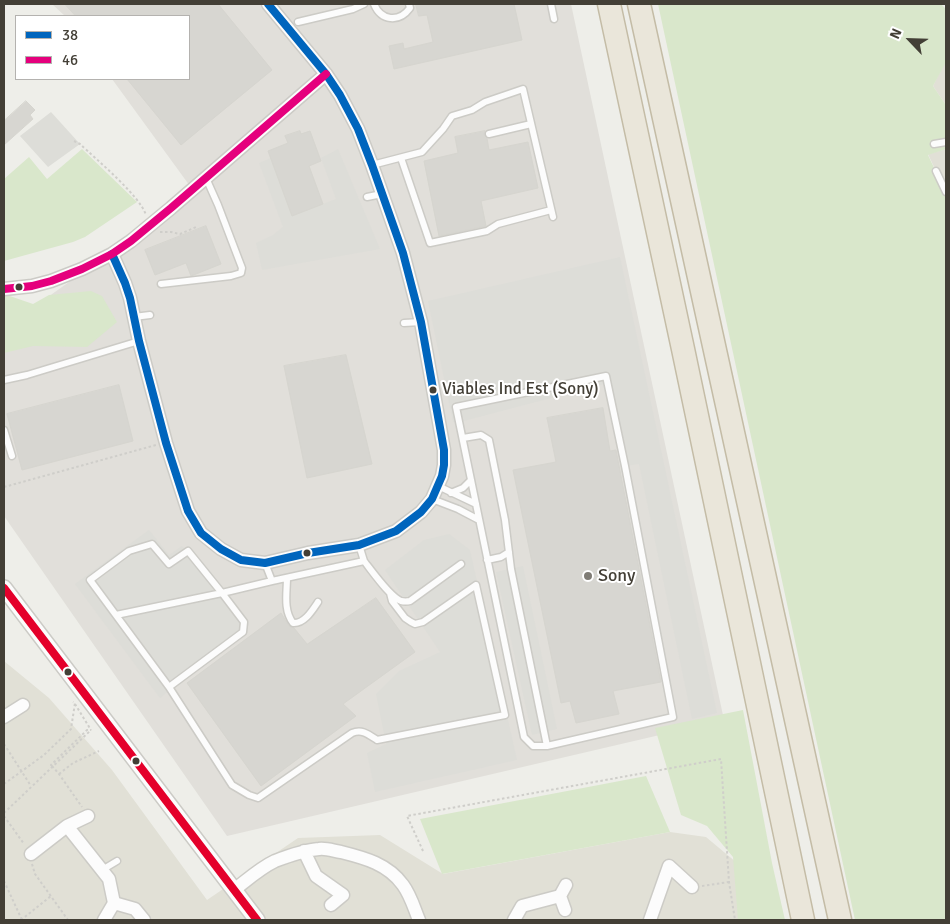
<!DOCTYPE html>
<style>
body{margin:0}
#map{position:relative;width:950px;height:924px;overflow:hidden;background:#eeeee9;font-family:Signika,sans-serif}
canvas{display:block}
.frame{position:absolute;inset:0;border:5px solid #433f36;pointer-events:none}
.legend{position:absolute;left:15px;top:15px;width:175px;height:65px;box-sizing:border-box;background:#fff;border:1px solid #b4b2af;margin:0;padding:6px 9px;list-style:none;font-size:15px;color:#433f36}
.legend li{display:flex;align-items:center;gap:10px;height:25px}
.legend b{width:25px;border:1px solid #b4b2af}
.north{position:absolute;left:885px;top:15px;width:50px;height:50px;-webkit-text-stroke:4px #fff;paint-order:stroke;rotate:294deg;font-size:14px;font-weight:700;line-height:20px;text-align:center;color:#433f36}
.north::after{content:'';display:block;margin:auto;width:18px;height:22px;background:#433f36;clip-path:polygon(50% 0,100% 100%,50% 72%,0 100%)}
</style>
<div id="map">
<canvas width="950" height="924"></canvas>
<div class="frame"></div>
<ul class="legend">
<li><b style="height:6px;background:#0065bd"></b>38</li>
<li><b style="height:6px;background:#e5007d"></b>46</li>
</ul>
<div class="north">N</div>
</div>
<script>
const ctx = document.querySelector('canvas').getContext('2d');
ctx.lineJoin = 'round';
function paint(path, color) { ctx.fillStyle = color; ctx.fill(path, 'evenodd'); }
function strokePath(path, color, width, dash) { ctx.strokeStyle = color; ctx.lineWidth = width; ctx.lineCap = dash ? 'butt' : 'round'; ctx.setLineDash(dash || []); ctx.stroke(path); }
function write(font, color, halo, rows, align = 'center') {
  ctx.font = font + ' Signika,sans-serif'; ctx.lineWidth = 4; ctx.setLineDash([]); ctx.textBaseline = 'middle'; ctx.strokeStyle = halo; ctx.fillStyle = color; for (const [text, x, y, turn = 0] of rows) {
    ctx.save(); ctx.translate(x, y); ctx.rotate((+turn || 0) * Math.PI / 180); ctx.textAlign = isNaN(turn) ? turn : align; if (halo) ctx.strokeText(text, 0, 0); ctx.fillText(text, 0, 0); ctx.restore();
  }
}
paint(new Path2D(`
 M946,59V105L933,86Z
 M946,149V193L928,154Z
 M4,661L49,698L112,770L207,900L298,838L380,835L443,874L670,832L706,837L743,868L751,920H4Z`), '#e1e0d6');
paint(new Path2D(`
 M52,4H571L724,720L227,836L4,516V328L195,193L112,79H189V16H65Z`), '#e1dfda');
paint(new Path2D(`
 M658,4H941L946,9V62L933,86L946,105V149L928,155L946,193V920H855Z
 M82,149L137,202L85,237L73,242L4,261V179L29,157L47,179Z
 M91,291L102,296L117,322L87,347L33,346L4,353V294L33,304L49,295Z
 M743,710L772,863L785,920H738L733,857L707,826L681,815L655,728Z
 M646,776L670,832L442,874L420,819Z`), '#d9e7cb');
paint(new Path2D(`
 M51,112L80,144L48,167L20,136Z
 M338,149L380,249L262,270L256,243L273,235L283,227L259,163L273,157L294,215L336,199L321,158Z
 M620,257L717,713L692,719L639,464L625,466L608,383L460,422H453L428,301Z
 M149,530L169,555L182,546L249,625L160,698L75,584Z
 M449,534L470,550L517,760L375,792L367,753L386,744L376,694L399,671L440,652L385,570L424,540Z
 M523,566L557,729L532,735L496,572Z`), '#ddddd8');
const building = new Path2D(`
 M65,4H218L272,70L181,145L127,79H189V16H76Z
 M416,4H514L522,40L394,69L389,46L403,43L404,49L433,42L427,15L419,16Z
 M26,101L35,110L30,115L33,119L4,145V121Z
 M300,131L301,134L310,131L321,161L309,166L323,204L292,216L268,151L288,143L285,136Z
 M485,131L484,135L487,138L489,150L528,142L538,188L481,201L486,226L439,236L424,161L458,153L455,137Z
 M206,226L221,264L191,276L186,263L155,275L145,250Z
 M346,355L372,464L307,478L284,366Z
 M119,385L133,441L22,470L7,414Z
 M603,408L610,451L616,450L661,682L613,691L619,714L576,723L570,701L561,703L513,470L556,462L547,418Z
 M376,598L415,652L343,704L356,716L261,786L187,683L281,613L289,626L294,628L307,644Z`);
paint(building, '#d7d6d1');
strokePath(building, '#d6d5cf', 1);
const service = new Path2D(`
 M374,4C381,21 399,23 410,8L409,4
 M551,4L554,19
 M298,22L353,9L364,4
 M489,134L531,124
 M934,144L946,142
 M401,158L430,243L487,231L498,224L551,210
 M372,165L422,152L443,129L452,116L472,110L485,102L523,89L553,217
 M936,171L946,192
 M367,197L382,194
 M161,284L231,276L241,273L242,268L218,205L206,178
 M134,317L150,315
 M404,323L421,322
 M606,376L625,466L673,717L547,746H533L524,737L456,407Z
 M4,380L27,375L139,341
 M4,430L12,456
 M463,438L481,435L489,440L505,520L511,569L547,746
 M438,486L476,504
 M451,493L463,488L471,480
 M432,499L458,509L479,520
 M487,560L501,557L509,552
 M364,561C372,571 390,597 401,601C405,602 406,602 410,601L461,564
 M265,563L272,581L364,561L359,545
 M287,578C287,592 283,610 293,623C304,624 312,611 318,602
 M116,615L222,593L188,551L169,564L152,544L129,551L90,580L169,687L243,632L244,622L222,593L272,581
 M169,687L232,785L249,795L258,798L352,733C362,729 368,734 377,740L505,715L476,585L423,622L415,624L411,622L405,618L392,601L390,593
 M102,870L117,861`);
const minor = new Path2D(`
 M112,254L125,283L130,298L139,341L166,443L188,511L201,533L221,549L241,560L265,563L308,553L359,545L396,531L421,512L432,499L442,476L444,465V450L421,322L403,253L372,165L358,129L340,95L326,74L268,4
 M4,289L32,286L51,281L82,269L112,254L131,241L171,208L326,74
 M4,717L23,705
 M67,826L88,816
 M304,851L316,876L343,895L331,905
 M31,854L67,826L109,879L114,903L104,920
 M234,890C247,880 260,868 275,861C288,856 304,850 319,849C326,848 334,851 341,852C365,858 388,864 403,885C411,896 414,908 419,920
 M560,896L566,885
 M114,903L135,909L144,920
 M514,920L522,906L560,896L565,910
 M650,920L669,866L692,887`);
const tertiary = new Path2D(`
 M4,588L257,920`);
const motorway = new Path2D(`
 M609,4L683,349L803,920
 M639,4L840,920`);
strokePath(service, '#cccbc6', 9);
strokePath(minor, '#cccbc6', 15);
strokePath(tertiary, '#cccbc6', 18);
strokePath(motorway, '#c4bca6', 25);
strokePath(new Path2D(`
 M74,141L80,144C96,159 140,196 146,215
 M160,232H171L180,234L196,227
 M4,487L156,445
 M75,704L91,730
 M4,744L31,786
 M52,766L59,774L82,807
 M52,766L51,765L87,730H91
 M59,774L73,763L99,751
 M4,784L44,755L71,729L75,703L73,702
 M4,813L91,730
 M4,816L24,844
 M423,851L407,816L721,759L729,882L735,920
 M32,864L35,874L68,920
 M4,881L22,920
 M702,886L729,882
 M21,920L51,896`), '#cfceca', 2, [2.5, 2.5]);
strokePath(service, '#fcfcfc', 6);
strokePath(minor, '#fcfcfc', 12);
strokePath(tertiary, '#fcfcfc', 15);
strokePath(motorway, '#eae6da', 22);
strokePath(new Path2D(`
 M112,254L125,283L130,298L139,341L166,443L188,511L201,533L221,549L241,560L265,563L308,553L359,545L396,531L421,512L432,499L442,476L444,465V450L421,322L403,253L372,165L358,129L340,95L326,74L268,4`), '#0065bd', 8);
strokePath(new Path2D(`
 M4,289L32,286L51,281L82,269L112,254L131,241L171,208L326,74`), '#e5007d', 8);
strokePath(new Path2D(`
 M4,588L257,920`), '#e4002b', 8);
for (const [x, y, r, color] of [
 [19,287,4.5,"#433f36"],
 [433,390,4.5,"#433f36"],
 [307,553,4.5,"#433f36"],
 [588,576,5,"#7f7c75"],
 [68,672,4.5,"#433f36"],
 [136,761,4.5,"#433f36"]
]) { const dot = new Path2D(); dot.arc(x, y, r, 0, 2 * Math.PI); ctx.fillStyle = color; ctx.fill(dot); strokePath(dot, '#fff', 2); }
write('17px', '#433f36', '#fff', [
 ["Viables Ind Est (Sony)",442,390]
], 'left');
write('18px', '#433f36', '#fff', [
 ["Sony",598,576]
], 'left');
</script>
